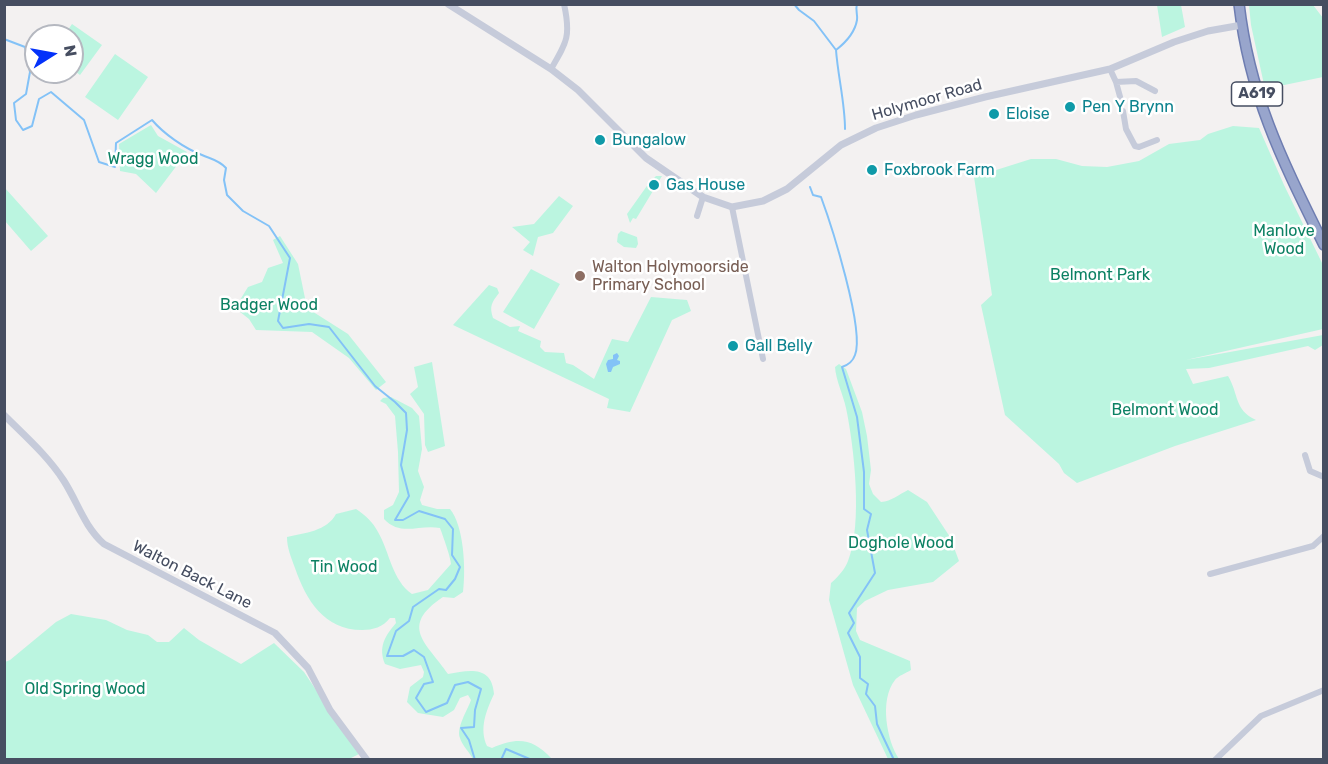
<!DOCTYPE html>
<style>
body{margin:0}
#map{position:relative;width:1328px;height:764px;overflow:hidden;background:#f3f1f1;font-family:Rubik,sans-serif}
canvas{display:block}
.frame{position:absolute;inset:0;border:6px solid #464e61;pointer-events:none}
.north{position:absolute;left:24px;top:24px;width:60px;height:60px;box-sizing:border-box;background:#fff;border:2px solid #b5b8c0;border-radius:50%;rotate:79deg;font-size:16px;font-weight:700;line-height:24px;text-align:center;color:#464e61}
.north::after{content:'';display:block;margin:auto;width:21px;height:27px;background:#0432fa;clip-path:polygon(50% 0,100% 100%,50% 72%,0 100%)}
</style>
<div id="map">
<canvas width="1328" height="764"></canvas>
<div class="frame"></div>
<div class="north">N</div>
</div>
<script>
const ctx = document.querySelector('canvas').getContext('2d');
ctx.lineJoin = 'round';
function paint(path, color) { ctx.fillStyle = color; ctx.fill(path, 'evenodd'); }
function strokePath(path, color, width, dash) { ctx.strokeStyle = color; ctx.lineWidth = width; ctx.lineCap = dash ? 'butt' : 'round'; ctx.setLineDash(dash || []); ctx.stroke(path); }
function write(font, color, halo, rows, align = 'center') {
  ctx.font = font + ' Rubik,sans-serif'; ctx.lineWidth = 5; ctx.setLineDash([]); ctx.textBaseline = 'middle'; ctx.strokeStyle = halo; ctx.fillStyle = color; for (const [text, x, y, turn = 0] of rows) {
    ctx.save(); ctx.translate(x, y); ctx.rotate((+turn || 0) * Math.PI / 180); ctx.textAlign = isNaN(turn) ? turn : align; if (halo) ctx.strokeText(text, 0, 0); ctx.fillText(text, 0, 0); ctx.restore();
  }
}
paint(new Path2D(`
 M1157,5H1181L1185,27L1162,37Z
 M1249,5H1313L1323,18V77L1265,89L1251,25Z
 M72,24L102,45L80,75L72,69V36H64Z
 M115,54L148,77L118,120L85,97Z
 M151,125L158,136L187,152L156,193L136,174L120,171L119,144Z
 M1233,126L1259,128L1284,185L1323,265V329L1186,360L1323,335V345L1315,350L1308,346L1209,368L1186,369L1193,384L1228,376C1239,394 1234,410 1256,420L1175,446L1077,483L1064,473L1059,464L1005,415L981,305L992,295L974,177L1031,159H1056L1082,166L1107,167L1139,161L1169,144L1200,140L1208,134Z
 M656,176H662L636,219L633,218L630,223L627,214L649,183Z
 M5,188L48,236L31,251L5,221Z
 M559,196L573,206L553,233L538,237L533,256L523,250L530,242L512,227L534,224Z
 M621,231L637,237L638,244L636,248L624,247L617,242L618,234Z
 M280,236L298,264L307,308L348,334L386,382L376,390L349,358L312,332L256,330L249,319L235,308L248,287L262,282L268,268L283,263L273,240Z
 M531,269L560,284L534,329L503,312Z
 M489,285L497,288L499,293C492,302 489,306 493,318L510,327L520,326L518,331L541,341L540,347L545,352L564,353L566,363L573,365L594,379L612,339L628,342L651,297L687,300L691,311L672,320L630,412L607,408L609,399L453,325Z
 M432,362L445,446L428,452L425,445L424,414L410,394L418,387L414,367Z
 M839,364L846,369L862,412L867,436L871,470L869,484L873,494L881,502C892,501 898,495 908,490L927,502L950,537L959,561L933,582L888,590L865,601L857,608L856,631L860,640L910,661L911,670C906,673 898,676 895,680C879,700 887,741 899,759H888L853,685L829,600L831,583C838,577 845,569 848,561C863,524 854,446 846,408C843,394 836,381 835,367Z
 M391,397L412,408L419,416L422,449L418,471L424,487L420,500L422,505L437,509H450C464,526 466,569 463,592L454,598L443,597C398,627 427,643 448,674C469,670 492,665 494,694C486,711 479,729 487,746L492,748C518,737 532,738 552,759H473C470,753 462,745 460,738C456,728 467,711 471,700L468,695L460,698L454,710L443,717L418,713L407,702L410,687L423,677L424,672L421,665L400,669L385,664C378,647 385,636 396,623L395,618H390C383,627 373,630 362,630C324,630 306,600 295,568C291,557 287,548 287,537C305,533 327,531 336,514L356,509C365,515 373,522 378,532C390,553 392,580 412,594L428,590L451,564C451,558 443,536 440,528C419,524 401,537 384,519V510L393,505L399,492L398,452L395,416L386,404L380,401L383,398Z
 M71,614L106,620L127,630L148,635L157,642H169L184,628L199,640L241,664L274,643L304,672L359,754L347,760H5V662L10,660L56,622Z`), '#bbf5e0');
paint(new Path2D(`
 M617,353L619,356L617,360L620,361V364L613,367L611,372H608L606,364L608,360L613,359V355Z`), '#83c2f7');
strokePath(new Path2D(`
 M794,4L799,10L814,21L836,50
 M4,39L25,47L30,72L26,94L14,103L16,120L23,130L32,126L39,99L51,92L84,120L99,162L115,167L116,143L152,120C164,134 184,148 202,155C211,159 219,160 226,168L224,180L227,195L243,211L269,226L290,258L278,321L283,328L309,324L329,327L375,386L395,402L406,413L407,430L401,465L409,496L395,520H403L419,511L445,519L453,529L452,555L460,567L455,579L446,590L439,589L413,607L409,621L396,631L387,656H403L414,650L424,657L433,682L424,684L416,698L426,712L447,703L455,685L468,682L481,689L475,710L474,727L461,728L469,740L475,760
 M845,129C845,103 838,77 836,50C845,43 855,32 857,20C858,15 855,10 857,4
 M810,187L813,195L821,197C831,224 865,330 855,355C853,361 848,365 842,367L857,417L864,472V509L871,514L867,530L875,573L849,613L854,623L848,633L860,657V678L868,684L866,694L875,706L877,724L894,760
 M501,760L506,749L532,760`), '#83c2f7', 2);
const trunk = new Path2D(`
 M1239,4C1250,98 1283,162 1324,245`);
strokePath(trunk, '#6e7db1', 12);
strokePath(new Path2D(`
 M551,69C567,42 571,36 564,4
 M1110,69L1116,82L1136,81L1155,91
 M1116,82L1122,104
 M1123,111L1126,129L1135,146L1139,147L1157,140
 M732,207L763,359
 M697,216L703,197
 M1305,455L1310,471L1324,477
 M1210,574L1313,546L1324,536
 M1215,760L1261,716L1324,690`), '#c6cbda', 6);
strokePath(new Path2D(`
 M448,4L551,69L578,90L646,158L703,197L732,207L763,201L787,189L841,145L876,128L916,115L985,97L1110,69L1174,42L1208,31L1242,25
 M4,415C25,436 48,456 64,481C78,503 84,526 104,544L275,633L308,668L330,710L367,760`), '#c6cbda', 7);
strokePath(trunk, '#98a5cc', 9);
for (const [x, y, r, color] of [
 [1070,107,6,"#0f9aa8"],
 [994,114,6,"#0f9aa8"],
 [600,140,6,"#0f9aa8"],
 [872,170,6,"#0f9aa8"],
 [654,185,6,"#0f9aa8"],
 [580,276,6,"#8d6e63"],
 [733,346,6,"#0f9aa8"]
]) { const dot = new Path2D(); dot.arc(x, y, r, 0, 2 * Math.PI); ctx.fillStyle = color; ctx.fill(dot); strokePath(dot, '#fff', 2); }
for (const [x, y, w] of [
 [1257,94,51]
]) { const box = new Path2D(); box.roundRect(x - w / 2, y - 12, w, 24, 4.5); ctx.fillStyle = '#fff'; ctx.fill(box); strokePath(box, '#464e61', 1.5); }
write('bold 15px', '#464e61', null, [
 ["A619",1257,94]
]);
write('16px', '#464e61', '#fff', [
 ["Holymoor Road",927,100,-16],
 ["Walton Back Lane",192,575,27]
]);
write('16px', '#0d838f', '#fff', [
 ["Pen Y Brynn",1082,107],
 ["Eloise",1006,114],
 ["Bungalow",612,140],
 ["Foxbrook Farm",884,170],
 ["Gas House",666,185],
 ["Gall Belly",745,346]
], 'left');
write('16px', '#0c8163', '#fff', [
 ["Wragg Wood",153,159],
 ["Manlove",1284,231],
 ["Wood",1284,249],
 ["Belmont Park",1100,275],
 ["Badger Wood",269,305],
 ["Belmont Wood",1165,410],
 ["Doghole Wood",901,543],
 ["Tin Wood",344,567],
 ["Old Spring Wood",85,689]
]);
write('16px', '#785e54', '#fff', [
 ["Walton Holymoorside",592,267],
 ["Primary School",592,285]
], 'left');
</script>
